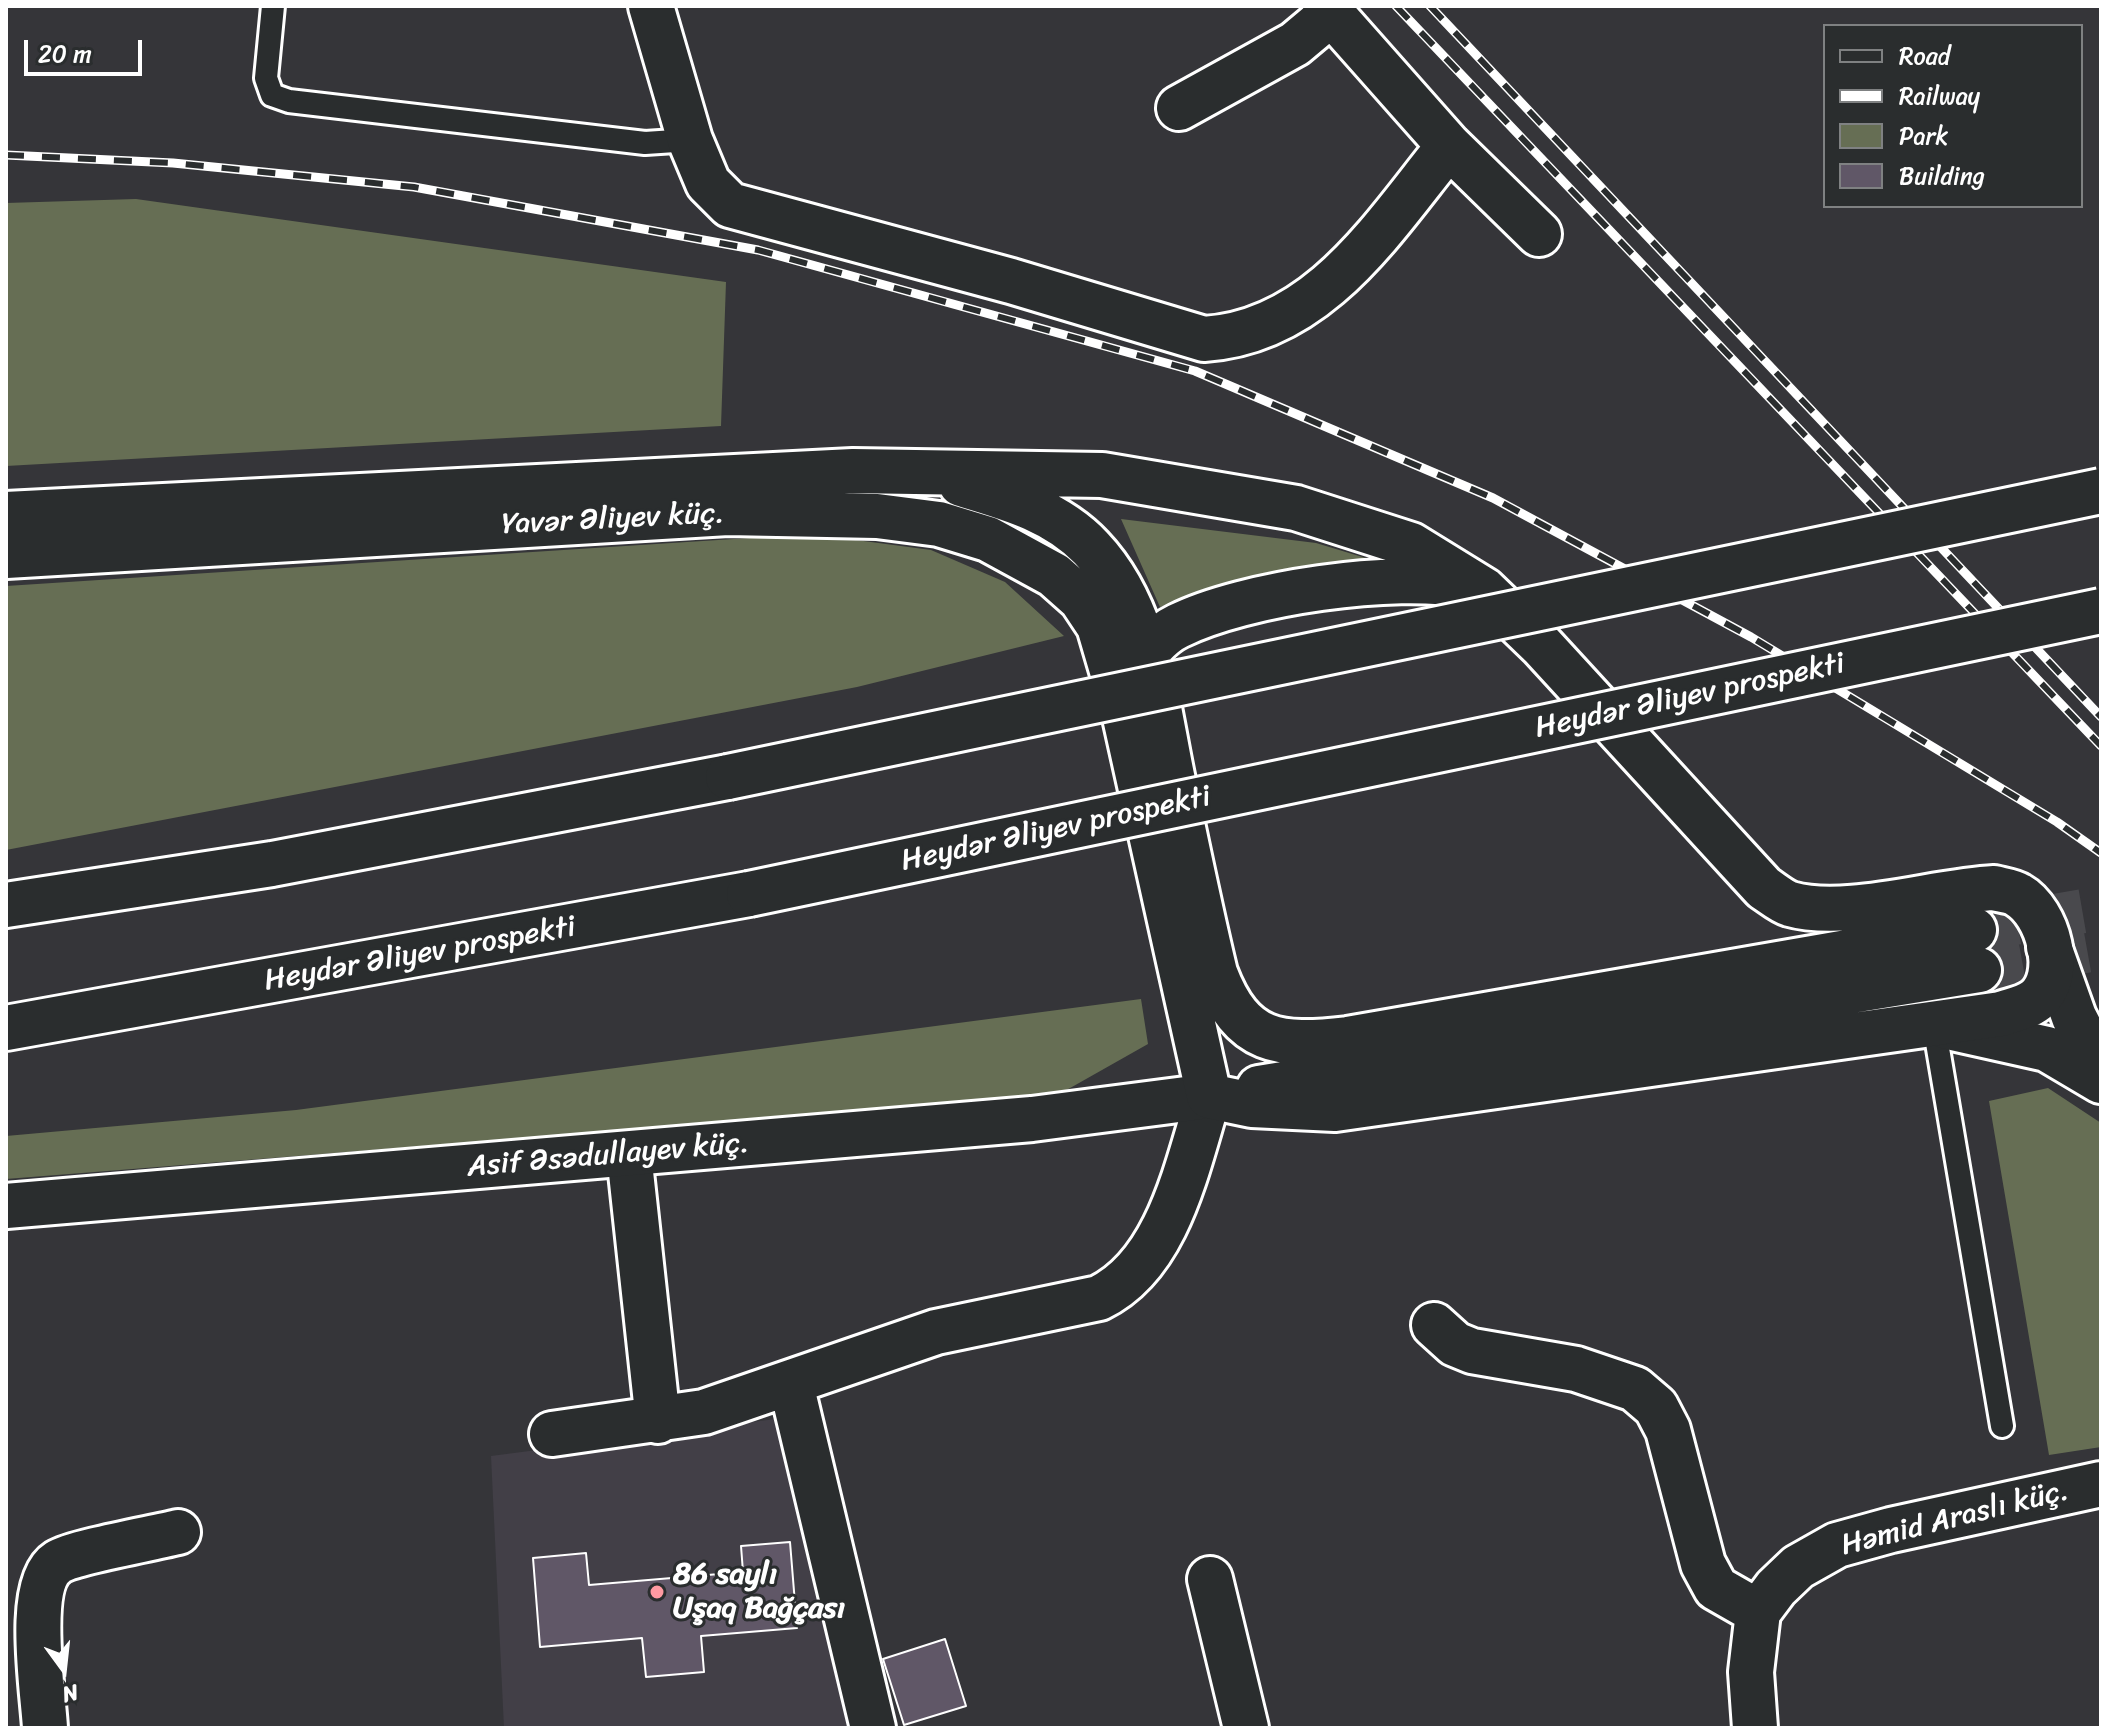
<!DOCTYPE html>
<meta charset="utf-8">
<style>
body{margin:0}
#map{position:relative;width:2107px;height:1734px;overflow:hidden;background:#353539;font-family:Sriracha,sans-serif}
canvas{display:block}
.frame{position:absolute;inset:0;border:8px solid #fff;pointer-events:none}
.legend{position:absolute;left:1823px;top:24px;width:260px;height:184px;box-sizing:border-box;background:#2a2d2e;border:2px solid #7f8182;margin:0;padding:10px 14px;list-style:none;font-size:24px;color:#fff}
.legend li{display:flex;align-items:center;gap:16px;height:40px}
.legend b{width:40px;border:2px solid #7f8182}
.north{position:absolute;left:24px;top:1630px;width:80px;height:80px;-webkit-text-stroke:6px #2a2d2e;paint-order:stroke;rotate:165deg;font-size:22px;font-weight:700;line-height:32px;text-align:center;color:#fff}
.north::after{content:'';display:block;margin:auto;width:28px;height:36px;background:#fff;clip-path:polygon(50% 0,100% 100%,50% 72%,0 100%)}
.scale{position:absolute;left:24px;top:40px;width:118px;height:36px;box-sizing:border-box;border:4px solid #fff;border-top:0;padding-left:10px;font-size:24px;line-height:28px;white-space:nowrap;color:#fff;-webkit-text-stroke:6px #2a2d2e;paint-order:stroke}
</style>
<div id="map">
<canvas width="2107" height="1734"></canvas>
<div class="frame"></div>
<ul class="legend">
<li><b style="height:10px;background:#2a2d2e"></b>Road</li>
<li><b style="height:10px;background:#fff"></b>Railway</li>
<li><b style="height:22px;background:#666e54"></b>Park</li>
<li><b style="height:22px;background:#605767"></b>Building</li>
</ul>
<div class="north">N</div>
<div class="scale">20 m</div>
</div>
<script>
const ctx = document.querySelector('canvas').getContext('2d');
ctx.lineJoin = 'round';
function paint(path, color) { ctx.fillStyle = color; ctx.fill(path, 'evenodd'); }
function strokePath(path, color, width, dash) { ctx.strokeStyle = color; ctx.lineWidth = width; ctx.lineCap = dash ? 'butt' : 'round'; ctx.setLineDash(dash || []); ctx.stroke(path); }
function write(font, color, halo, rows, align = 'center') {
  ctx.font = font + ' Sriracha,sans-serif'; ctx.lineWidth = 6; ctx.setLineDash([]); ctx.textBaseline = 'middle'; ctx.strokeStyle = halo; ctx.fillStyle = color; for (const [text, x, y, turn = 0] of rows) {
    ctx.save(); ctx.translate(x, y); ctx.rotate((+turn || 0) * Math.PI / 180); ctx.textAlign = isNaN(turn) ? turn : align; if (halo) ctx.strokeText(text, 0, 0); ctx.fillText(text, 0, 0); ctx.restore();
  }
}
paint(new Path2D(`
 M775,1419L851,1728H504L491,1456Z`), '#423f47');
paint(new Path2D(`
 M136,199L726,282L721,426L6,466V203Z
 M1121,519L1316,543L1369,559L1274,573L1160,607Z
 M811,534L931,550L1005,582L1064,636L857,687L6,850V586Z
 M1141,999L1148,1044L1056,1096L6,1179V1136L296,1110Z
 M2048,1088L2101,1123V1447L2049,1455L1989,1101Z`), '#666e54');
const building = new Path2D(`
 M790,1542L797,1628L701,1636L704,1672L646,1677L642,1638L540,1647L533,1558L586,1553L589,1585L743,1572L741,1546Z
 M945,1639L966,1706L904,1725L883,1659Z`);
paint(building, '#605767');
strokePath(building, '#fff', 2);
strokePath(new Path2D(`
 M1974,930L2101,908
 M1979,970L2101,948`), '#49494d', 44, [44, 22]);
const service = new Path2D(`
 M273,6L266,78L272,95L289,101L645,143L690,140
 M1934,1025L2002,1426`);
const minor = new Path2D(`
 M651,6L690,140L708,183L730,205L1011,281L1204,339C1319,332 1383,227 1449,146
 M1325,6L1449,146L1539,234
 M1179,108L1295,44L1332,13
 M2049,947L2074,1017L2101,1069
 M1944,1026L2047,1049L2101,1081
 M629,1154L658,1421
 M1434,1325L1455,1344L1472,1351L1576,1369L1635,1389L1656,1407L1668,1430L1703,1564L1716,1588L1758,1612
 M791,1384L873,1728
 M552,1434L704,1412L936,1332L1099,1298C1169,1264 1187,1165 1209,1096
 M1210,1579L1246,1728
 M45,1728C43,1691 25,1583 58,1562C74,1552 154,1538 178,1532
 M1755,1728L1751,1672L1758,1612L1776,1588L1798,1567L1837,1545L1891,1530L2101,1484`);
const tertiary = new Path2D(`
 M6,1206L1032,1119L1209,1096`);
const secondary = new Path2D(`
 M961,484C1008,498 1056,511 1091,548C1148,608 1156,699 1172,776C1186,842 1199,907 1215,973C1242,1044 1278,1047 1348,1039L1974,930
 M6,514L853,471L1102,475L1296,508L1411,545L1484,590L1542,646L1764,888C1772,893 1781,901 1790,904C1846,920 1934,891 1994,888C2001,890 2012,891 2018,895C2048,912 2066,976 2036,1000C2026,1008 2012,1010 2001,1014L1335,1109L1252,1105L1209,1096
 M6,556L728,513L877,516L939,524L988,539L1054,575L1081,599L1099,626L1123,708L1209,1096
 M1133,675C1142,656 1159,635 1178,626C1244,593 1396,571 1467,586
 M1259,1088L1979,970`);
const motorway = new Path2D(`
 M6,905L272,864L728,777
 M6,1028L749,894`);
strokePath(service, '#fff', 28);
strokePath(minor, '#fff', 50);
strokePath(tertiary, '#fff', 50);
strokePath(secondary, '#fff', 50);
strokePath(motorway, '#fff', 50);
strokePath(service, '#2a2d2e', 22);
strokePath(minor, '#2a2d2e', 44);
strokePath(tertiary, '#2a2d2e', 44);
strokePath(secondary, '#2a2d2e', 44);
strokePath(motorway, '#2a2d2e', 44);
const rail = new Path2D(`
 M1396,6L2101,746
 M1430,6L2101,717
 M6,155L173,163L414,187L758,250L1195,371L1493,498L1751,637L2057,822L2101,853`);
strokePath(rail, '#fff', 9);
strokePath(rail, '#2a2d2e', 6, [18]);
const motorwayBridge = new Path2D(`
 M728,777L2101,491
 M749,894L2101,611`);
strokePath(motorwayBridge, '#fff', 50, []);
strokePath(motorwayBridge, '#2a2d2e', 44);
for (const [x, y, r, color] of [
 [657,1592,8,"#ff9aa2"]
]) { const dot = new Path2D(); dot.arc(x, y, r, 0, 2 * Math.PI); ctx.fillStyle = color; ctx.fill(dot); strokePath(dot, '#2a2d2e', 3); }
write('30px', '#fff', '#2a2d2e', [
 ["Yavər Əliyev küç.",613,520,-3],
 ["Heydər Əliyev prospekti",1690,697,-12],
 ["Heydər Əliyev prospekti",1056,830,-12],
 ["Heydər Əliyev prospekti",420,955,-10],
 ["Asif Əsədullayev küç.",608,1156,-5],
 ["Həmid Araslı küç.",1955,1519,-14]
]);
write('bold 30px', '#fff', '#2a2d2e', [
 ["86 saylı",673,1575],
 ["Uşaq Bağçası",673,1609]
], 'left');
</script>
